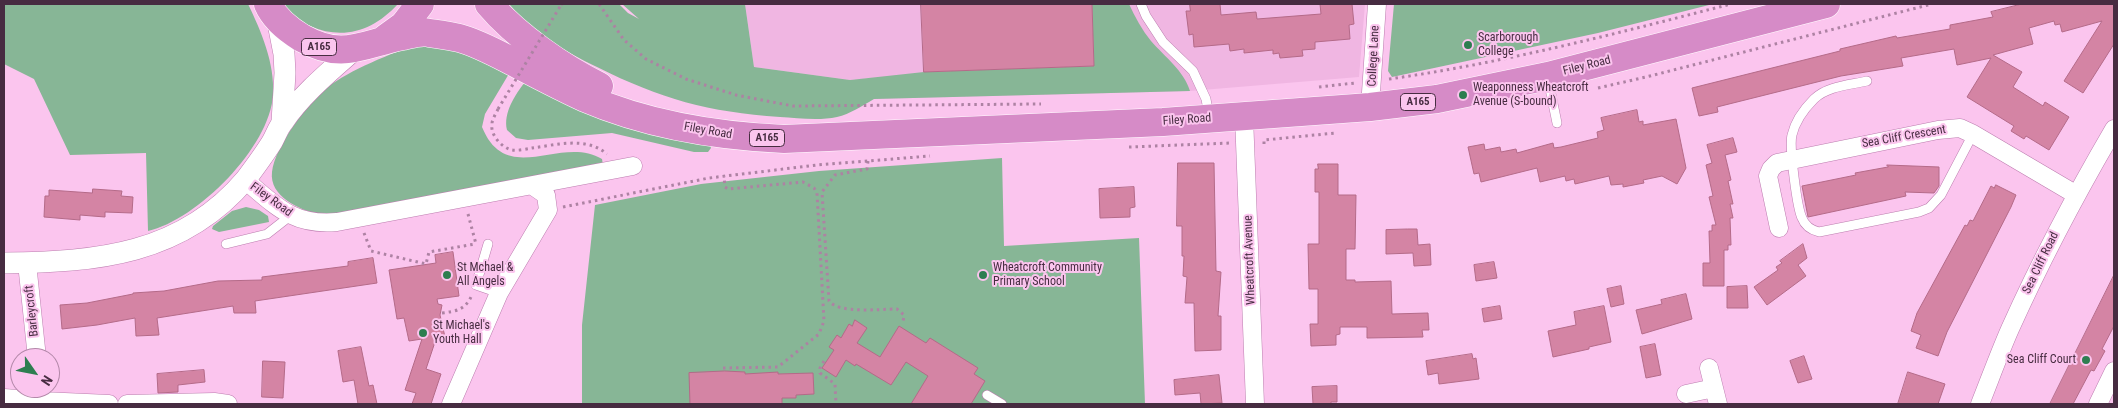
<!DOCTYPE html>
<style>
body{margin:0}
#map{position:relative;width:2118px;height:408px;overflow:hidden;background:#fbc5ee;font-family:"Roboto Condensed",sans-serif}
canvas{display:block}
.frame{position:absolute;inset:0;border:5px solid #472c41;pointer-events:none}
.north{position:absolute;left:10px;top:348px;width:50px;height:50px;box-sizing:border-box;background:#fbc5ee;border:1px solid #b388a9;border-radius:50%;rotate:123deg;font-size:14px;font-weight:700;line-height:20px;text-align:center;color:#472c41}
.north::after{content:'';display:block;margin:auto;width:18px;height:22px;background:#2d7e50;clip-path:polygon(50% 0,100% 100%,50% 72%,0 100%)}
</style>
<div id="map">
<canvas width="2118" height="408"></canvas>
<div class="frame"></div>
<div class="north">N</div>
</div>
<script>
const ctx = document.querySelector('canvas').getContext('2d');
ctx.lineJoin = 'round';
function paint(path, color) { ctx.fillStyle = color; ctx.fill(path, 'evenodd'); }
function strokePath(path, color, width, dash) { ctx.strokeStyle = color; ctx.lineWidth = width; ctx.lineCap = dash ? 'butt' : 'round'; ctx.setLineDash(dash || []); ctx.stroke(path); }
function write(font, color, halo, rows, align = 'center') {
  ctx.font = font + ' "Roboto Condensed",sans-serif'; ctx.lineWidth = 4; ctx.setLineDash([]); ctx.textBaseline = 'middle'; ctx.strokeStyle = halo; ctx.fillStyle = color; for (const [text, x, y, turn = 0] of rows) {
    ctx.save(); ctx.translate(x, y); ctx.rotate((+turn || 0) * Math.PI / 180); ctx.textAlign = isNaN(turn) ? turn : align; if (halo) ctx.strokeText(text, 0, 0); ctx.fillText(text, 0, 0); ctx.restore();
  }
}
paint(new Path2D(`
 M745,4H1365L1359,77L1190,91L874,99L872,78L850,80L754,67Z`), '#f0b6e2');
paint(new Path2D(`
 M4,4H248C261,31 275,63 273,95C270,147 197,220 148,231L146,153L70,155L34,79L4,64Z
 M283,4H398C374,30 344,41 310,26C300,21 288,13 283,4Z
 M509,4H619L628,13L639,19L622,4H745L754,67L850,80L924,72L1094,66L1092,4H1129C1135,17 1142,30 1151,41C1165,57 1184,71 1190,91L874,99C862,106 850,114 837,117C819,121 797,118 780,117C708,112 661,99 597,67C564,51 533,33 509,4Z
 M1394,4H1713L1598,33L1392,77L1388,71Z
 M418,45L460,50L510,72L485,114L482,127C507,188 561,134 602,159L603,165L342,214C334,214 326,215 319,214C299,210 269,196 272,172C275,146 308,102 328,87C348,71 393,52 418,45Z
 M525,82L710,145L711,148L708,152H694L612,133L528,140L516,138L507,130C503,113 515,95 525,82Z
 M1002,158L1004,246L1139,238L1145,404H582V325L595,205L701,184L819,171Z
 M246,207L259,210L268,216L269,222L219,232L212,229L213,226L232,211Z`), '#87b696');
const building = new Path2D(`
 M921,4H1092L1094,66L924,72Z
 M1190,4H1220L1221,15L1256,12L1257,19L1321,14L1320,4H1352L1354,24L1349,25L1350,39L1315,42V49L1302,50L1303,56L1280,58L1279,53L1273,54V50L1244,53V49L1230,51L1229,44L1194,47L1193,34L1189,35L1186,11H1190Z
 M2022,4H2114V44L2083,93L2064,81L2102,21L2062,32L2060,24L2055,25L2054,21L2029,28L2033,44L1993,55L2022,72L2013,87L2043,106L2045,102L2069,117L2049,150L2026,136L2024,139L2011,131L2014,126L1967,97L1991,58L1957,65L1954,49L1901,58L1903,66L1841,76L1717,107L1718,112L1699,116L1692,88L1840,51V49L1896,36L1897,38L1950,29V25L1993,17L1991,12Z
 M1637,110L1639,122L1643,121V125L1676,119L1686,168L1677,184L1662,176L1643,180L1644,183L1623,187V184L1611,185L1609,176L1575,184L1574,179L1566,181L1565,176L1540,182L1537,168L1481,182L1479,173L1474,174L1468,147L1484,144L1485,150L1500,147L1501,152L1516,149L1517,153L1553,143L1554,148L1561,147L1598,138L1597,132L1604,130L1601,118Z
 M1733,138L1737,152L1725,155L1731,180L1728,181L1733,204H1730L1733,218H1730L1731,245H1728V250H1724V286H1703V263H1710L1709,231H1712V225H1716L1709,197L1713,196L1706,165L1712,163L1707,145Z
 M1178,163H1214L1216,271L1221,272L1218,316H1221V350L1195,351L1194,303H1185L1187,277L1183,276L1184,256H1182V226H1177Z
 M1318,164H1338V195H1356L1355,249H1346V280H1355V282L1391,281L1392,314L1428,313L1429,330H1422L1423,337L1367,338V327H1340V334L1336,335V345L1311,346L1310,324H1318V289H1309L1308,244H1319V192H1315V169H1318Z
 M1887,165L1939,167V186L1934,193L1905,192L1906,196L1808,217L1802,186L1856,175L1855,173L1888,167Z
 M1996,185L2016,195L2011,207L1947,332L1938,356L1916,348L1921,335L1911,331L1917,313L1965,225L1967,226L1970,220L1973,221L1991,186L1994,188Z
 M1134,187L1135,207L1130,208V217L1100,218L1099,189Z
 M93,189L122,191L121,196L133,197L132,213L105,212V217L80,215V220L44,217L45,196H49V190L92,193Z
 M1408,229H1417L1418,245L1430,244L1431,265L1414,266L1413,253L1386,254V230Z
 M1803,244L1807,258L1798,265L1806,276L1767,305L1754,287L1778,270L1776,267L1782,263L1780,261Z
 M453,252L459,296L437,299L438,304L442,305L440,315L445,337L436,339L426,369L441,374L431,404H412L416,393L405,390L422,339L409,341L404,318L397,319L389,270L436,263L435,255Z
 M373,258L377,283L255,301L256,313H234L233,306L157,318L159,335L136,336L135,318L97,325L62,329L60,305L87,303L133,294V293L164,291L218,281L262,280V277L348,266V262Z
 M1494,262L1497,278L1476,281L1474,265Z
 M2114,275V326L2102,349L2105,351L2094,371L2091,370L2073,404H2050Z
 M1621,286L1624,304L1611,307L1607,289Z
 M1747,286L1748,308H1727V287Z
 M1686,294L1692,319L1642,334L1636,310L1662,304L1661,300Z
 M1500,306L1502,319L1484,322L1482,309Z
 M1604,306L1611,342L1589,347V349L1553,357L1548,331L1576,325L1574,312Z
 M855,320L867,328L857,343L880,357L899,326L926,343L930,338L978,368L974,374L985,381L971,404H911L928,376L906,362L891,385L856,364L855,366L846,360L836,377L822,368L834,350L829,347L837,335L841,338L849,324L852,326Z
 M1655,344L1661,375L1646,378L1640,347Z
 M361,347L369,386L373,385L377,404H358L354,380L343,382L338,351Z
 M1472,354L1473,359L1476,358L1479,379L1439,384L1438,373L1428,375L1426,361Z
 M1804,356L1812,379L1798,383L1790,361Z
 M263,361L285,362L283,398L262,397Z
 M204,370L205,382L178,385V392L158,393L157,374Z
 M725,371L745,372V374L778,372V374L813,373L814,394L796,395V398H782V404H690L689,373Z
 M1908,372L1945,384L1938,404H1898Z
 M1219,375L1222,403L1201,404L1200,393L1175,395L1174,380Z
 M1337,386V402H1331V404H1313L1312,387Z`);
paint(building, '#d484a4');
strokePath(building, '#b46a88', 1);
const service = new Path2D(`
 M1141,4L1146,16L1163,42L1193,71L1206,99L1209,116
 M1548,79L1557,123
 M1867,81C1850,85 1827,86 1814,99C1804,109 1795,122 1792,135C1789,146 1797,208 1802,218C1805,226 1811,230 1819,232L1919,212L1929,208L1941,195L1973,134
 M226,244L267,234L290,216
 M488,244L476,285L499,293
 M987,395L1002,404`);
const minor = new Path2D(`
 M1370,107L1377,4
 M1244,116L1255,404
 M245,180C276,206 293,226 337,222L633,166
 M1779,228L1768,176L1771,169L1777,163L1938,130L1960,128L1973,134L2075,194
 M27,263L37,358
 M1709,368L1718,404
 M40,388L42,401L109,404
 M1686,394L1714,388
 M4,398L42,401
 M127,404L214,402L228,404
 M451,404L499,293L548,210L546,195L533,186
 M1980,404C1990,379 1999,354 2010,329C2041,260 2076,194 2114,129
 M2098,404L2114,371`);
const tertiary = new Path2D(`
 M277,18L284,54L285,73L282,122
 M4,263C96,262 182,255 246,179C255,167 264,155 272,142C276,135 278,128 283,122C302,94 329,72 355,49`);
const trunk = new Path2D(`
 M268,4C274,18 289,30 302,38C343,61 362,44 403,36C412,34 421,31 429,33C439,34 449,36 459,38C481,44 501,56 521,66C542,77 563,88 585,98C648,125 717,136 784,139L1163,122L1370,107L1437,99L1548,76L1826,4
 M489,4C515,35 562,68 599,86
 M386,38L404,25L420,4`);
strokePath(service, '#bc7daf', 10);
strokePath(minor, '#bc7daf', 19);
strokePath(tertiary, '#bc7daf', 22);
strokePath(trunk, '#fff', 29);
strokePath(new Path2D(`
 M599,4L624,40L646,59L686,79L736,95L793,106L1041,104
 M561,5L562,4
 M1389,79C1504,63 1618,33 1731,4
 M1319,87L1355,83
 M1598,88L1646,77L1932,4
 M498,109C496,114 492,119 492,124C490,135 502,148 512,150C518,151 526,149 532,148C556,145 586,136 607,154
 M1264,144V140L1336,133
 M1129,147L1230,143
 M868,161L867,169L835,175L822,192L829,301C839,314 880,309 897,309L904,315L903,322
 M563,207L709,178L817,165L930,156
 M468,214L476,244
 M364,233L371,251L426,264L429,252L475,244
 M442,313C457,311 465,310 472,295
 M824,361L820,368V373L835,384L836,404
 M723,368L778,367L819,334L824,321L817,193L814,188L803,182L728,189L725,187L724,176`), '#ad82a3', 3, [2.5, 4]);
strokePath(service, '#fff', 9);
strokePath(minor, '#fff', 18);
strokePath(tertiary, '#fff', 21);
strokePath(trunk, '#d68bc7', 28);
strokePath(new Path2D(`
 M498,109L561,5`), '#ad82a3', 3, [2.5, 4]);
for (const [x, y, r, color] of [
 [1468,45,5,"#2d7e50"],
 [1463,95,5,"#2d7e50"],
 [447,275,5,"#2d7e50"],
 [983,275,5,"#2d7e50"],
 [423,333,5,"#2d7e50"],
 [2086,360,5,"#2d7e50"]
]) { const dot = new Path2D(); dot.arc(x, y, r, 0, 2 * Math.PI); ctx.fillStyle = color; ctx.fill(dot); strokePath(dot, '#fbc5ee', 2); }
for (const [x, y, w] of [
 [319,47,35],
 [1418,102,35],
 [767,138,35]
]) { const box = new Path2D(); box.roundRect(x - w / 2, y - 8.5, w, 17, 4); ctx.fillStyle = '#fbc5ee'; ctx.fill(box); strokePath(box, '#472c41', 1); }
write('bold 11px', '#472c41', null, [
 ["A165",319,47],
 ["A165",1418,102],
 ["A165",767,138]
]);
write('12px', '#472c41', '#fbc5ee', [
 ["Scarborough",1478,38],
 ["College",1478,52],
 ["Weaponness Wheatcroft",1473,88],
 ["Avenue (S-bound)",1473,102],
 ["St Mchael &",457,268],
 ["All Angels",457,282],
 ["Wheatcroft Community",993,268],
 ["Primary School",993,282],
 ["St Michael's",433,326],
 ["Youth Hall",433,340],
 ["Sea Cliff Court",2076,360,"right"]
], 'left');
write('12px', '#472c41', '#fbc5ee', [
 ["College Lane",1374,56,-87],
 ["Filey Road",1587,66,-14],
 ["Filey Road",1187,120,-4],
 ["Filey Road",708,131,10],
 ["Sea Cliff Crescent",1904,137,-10],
 ["Filey Road",271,200,36],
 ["Wheatcroft Avenue",1250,260,-92],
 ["Sea Cliff Road",2041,263,-64],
 ["Barleycroft",32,311,-96]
]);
</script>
